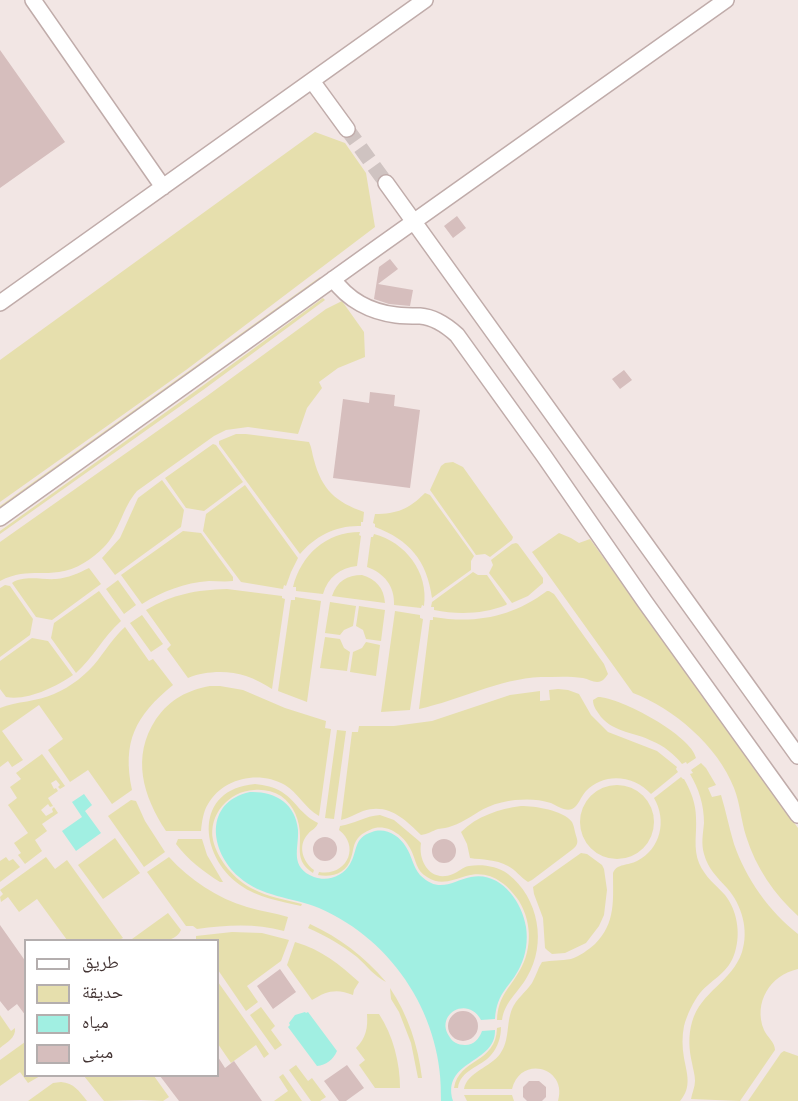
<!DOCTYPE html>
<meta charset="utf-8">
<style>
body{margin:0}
#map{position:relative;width:798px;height:1101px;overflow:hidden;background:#f2e6e4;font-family:"IBM Plex Sans","Noto Naskh Arabic",sans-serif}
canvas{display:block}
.legend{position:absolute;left:24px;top:939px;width:195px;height:138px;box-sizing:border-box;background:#fff;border:2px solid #b4aeae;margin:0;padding:8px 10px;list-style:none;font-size:18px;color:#443534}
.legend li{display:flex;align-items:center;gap:12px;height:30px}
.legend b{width:30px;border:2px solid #b4aeae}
</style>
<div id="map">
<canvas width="798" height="1101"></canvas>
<ul class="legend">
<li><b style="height:8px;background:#fff"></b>طريق</li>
<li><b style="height:16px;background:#e6dfad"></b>حديقة</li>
<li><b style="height:16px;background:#a1efe2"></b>مياه</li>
<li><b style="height:16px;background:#d6bebd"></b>مبنى</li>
</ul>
</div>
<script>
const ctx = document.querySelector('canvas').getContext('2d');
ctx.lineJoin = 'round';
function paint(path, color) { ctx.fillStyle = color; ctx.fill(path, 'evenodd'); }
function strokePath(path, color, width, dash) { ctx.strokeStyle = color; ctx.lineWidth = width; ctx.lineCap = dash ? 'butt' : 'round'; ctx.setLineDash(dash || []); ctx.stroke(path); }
paint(new Path2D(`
 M315,132L345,143L366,173L375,227L186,370L0,502V360Z
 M320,277L321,279L0,509V506Z
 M323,298L325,300L203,390L0,534V531L201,387Z
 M342,301L364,332L365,357L338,368L319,382L322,388L307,408L298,434L248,427L226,430L214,436L137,491C122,508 120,531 104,547C92,559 76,570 59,572C37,575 23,569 0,581V542L207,396L326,309Z
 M236,434H246L309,442C312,448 312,454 314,460C322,490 336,502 364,512L363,522H361V526C337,525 315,536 300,554L219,444V441Z
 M213,444L216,445L243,482L204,511L186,508L165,478Z
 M453,462L463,467L513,537L512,540L490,557L485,554L476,555L430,490L441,466L445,463Z
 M162,480L184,510L181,527L115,575L102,558L120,538L138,498Z
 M245,485L298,558L291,572L286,586L284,585L283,589L241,582L203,531L206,514Z
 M425,493L430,495L474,556L471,561V570L432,598C427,560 409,540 375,527V524L373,523L375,514C397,514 409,509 425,493Z
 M183,531L201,533L233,577V581C225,582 217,581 209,581C184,583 163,591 142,604L121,575Z
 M360,532L359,535L361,536L357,566C340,568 328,577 323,594L296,591V587H293C301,555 326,532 360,532Z
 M559,533L571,538L579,543L590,539L798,828V916C774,894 756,868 746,836C741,820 740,803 734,788C718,746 673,708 633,693L532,552Z
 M374,534C405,542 429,572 424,606L422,605L421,608L394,605C395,586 384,573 367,567L371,537H373Z
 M516,543L518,544L540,574L543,578V583L528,596L512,603L489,573L493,565L491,560L512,544Z
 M89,568L101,584L52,620L36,617L12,583C24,575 42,580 56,579C68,578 79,573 89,568Z
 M473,572L478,575H487L507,604L506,605C484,614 458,615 434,610V607H431L432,602Z
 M362,575C376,579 384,588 385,603L332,596C337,581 347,575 362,575Z
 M118,580L136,605L124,614L106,589Z
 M5,585L10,586L33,619L30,635L0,657V588Z
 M227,589L282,596V598L285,599L272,689C264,684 255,679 246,676C228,670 205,671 188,678L167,649L171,645L146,610C173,594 196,590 227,589Z
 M99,591L121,621C103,637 93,658 76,673L51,638L54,623Z
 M547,591H549L554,594L604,664L608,674C605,678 603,682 597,682C593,682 588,679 583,678C570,676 555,677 541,677C498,679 460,700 419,709L430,620H433V617C476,624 512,617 547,591Z
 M295,597L321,601L307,702L278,691L291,600H295Z
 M330,602L356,606L353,626L344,630L340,635L325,633Z
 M359,606L385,610L381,641L366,639L363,630L356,626Z
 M395,611L420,615V618L423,619L410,710L381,712Z
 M142,615L163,644L151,652L130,623Z
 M125,627L149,661L153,659L173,685C135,716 122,742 132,790L112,804L88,770L70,782L48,750L63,739L39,705L2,731L23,760L12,767L8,761L0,767V708C17,701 37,702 54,694C71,687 87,674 98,660C107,648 114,637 125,627Z
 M325,637L340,639L344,648L350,652L347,671L320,668Z
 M32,638L48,641L73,675C56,687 27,701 6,697L0,689V661Z
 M366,642L380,645L376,676L350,672L353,652L362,648Z
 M210,686H220L243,690L285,708L326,721L325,728L331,729L319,816C305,808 298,793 285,785C259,770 223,778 208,804C203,812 202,822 201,831H166C143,796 131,757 156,719C170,699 188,690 210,686Z
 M558,689L568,690L579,694L591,715L608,732L657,751L677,767L676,769L678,772L651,794C634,775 604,772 586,791C581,796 578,807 572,809C566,812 557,806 551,803C539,799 527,799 515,800C506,801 497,803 488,807C476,812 465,822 452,826C447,828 443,828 438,829C432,831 428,834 421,835C404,819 389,803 363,811C355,814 349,818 341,820L352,732H358L359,726H394L432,721L510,695L540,691V701L550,700L549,690Z
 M598,697C620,697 692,736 696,758L687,764L686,762L682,764C674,754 664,746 652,741C635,732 615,733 601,717C597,711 593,707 593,700Z
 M337,730L346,731L334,819L325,818Z
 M42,754L65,786L60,789L58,787L60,785L56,780L51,783L54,789L56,788L58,791L48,798L53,806L50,807L48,804L41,810L46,816L53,812L52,809L54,807L58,813L42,824L47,831L35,840L42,851L25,864L18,855L21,853L14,843L28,833L8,805L17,798L10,787L21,779L16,773Z
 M701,763L706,768L716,785L708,788L712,797L721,795C726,811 729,828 734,844C746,879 769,911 798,934V969C770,975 753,1003 764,1030C767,1037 775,1042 775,1050L740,1101L691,1099C692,1093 695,1087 695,1081C695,1075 693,1069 692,1063C689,1050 688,1036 692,1022C701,991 732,982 742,952C749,930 742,905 727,888C717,877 708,869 704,854C701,843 703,834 704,823C704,805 699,789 690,774L693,773L691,770Z
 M681,777L683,779H684C691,791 696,804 696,818C697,833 693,848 699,863C705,877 715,884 725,895C737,910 741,933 735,952C729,973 713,978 700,993C693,1002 687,1015 684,1026C682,1036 682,1047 684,1058C687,1074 692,1087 680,1101H558C568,1068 521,1054 512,1089H464C467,1072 491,1067 500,1054C510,1040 506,1024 512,1009C516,999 526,992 532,983C536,976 538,968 542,962C552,960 561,961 571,959C580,956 588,950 595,944C616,923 613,900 613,873C617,863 628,866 637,861C661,849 667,820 654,798Z
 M255,784C265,785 274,787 282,792C297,802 300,814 318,823C316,829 312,829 308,834C297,846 303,862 314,870L313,873C297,862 300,853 300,836C300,821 294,805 281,796C273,791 263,789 254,790C229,791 208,815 213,840C218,861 235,880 253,889C268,897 286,900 302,904L301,906C280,901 258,898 240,885C198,855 194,789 255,784Z
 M580 822a37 37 0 1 1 74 0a37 37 0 1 1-74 0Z
 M131,800L136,801L145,821L165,852L144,867L108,816Z
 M521,806C535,806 563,810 572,822C574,826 574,828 575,832C577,840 580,843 573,849L532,880L528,882C520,877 516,870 508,866C495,859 483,860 470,858L467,844L461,832C477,816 499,809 521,806Z
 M380,815L394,820L419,841L421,843C418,862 431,883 453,874C459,872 462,867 469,866C482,864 497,866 508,874C539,898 547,944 527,977C518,993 505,1001 502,1020H497C498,998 507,991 517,975C532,953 533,924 519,901C507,883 489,869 466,876C452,880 441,886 427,877C416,871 416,860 411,850C405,837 390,825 375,828C368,830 360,834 356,841C353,846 353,853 351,858C347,873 332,878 318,875L319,872C346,877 361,847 339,830L340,826C354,824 365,816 380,815Z
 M115,838L140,873L103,899L78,865Z
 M178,839H202L207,855L223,882H220C204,872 188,860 176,844Z
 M581,853L587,854L602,865L604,869L607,890L604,915L599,926L586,943L565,953L552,954L547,950L545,948L543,918L534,894L533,887Z
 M6,857L9,861L13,859L20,867L0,882V861Z
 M46,857L55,869L67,860L123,938L119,940H67L37,899L19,912L8,897L1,902L0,897L3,894L0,890Z
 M169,857C190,880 217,898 247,907C260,911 275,913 288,917L284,931C255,923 227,925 197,929L193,926H186L147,872Z
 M168,913L181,930C174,946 147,941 133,940L132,939Z
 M310,924C340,938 364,956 386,982C374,976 367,966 357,957C342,945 326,936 308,928Z
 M232,932L262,933L289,940L281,961L247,986L258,1002L246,1011L218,970V940H196V936Z
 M295,942C322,950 339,964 359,982L354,990L353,995C337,988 326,991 312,1000L287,965Z
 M218,982L269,1054L264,1058L256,1045L231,1063L218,1044Z
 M390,988C408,1015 418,1045 422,1078H418L411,1043L399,1012L391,999Z
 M261,1007L275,1026L271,1030L282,1045L275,1050L250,1015Z
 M367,1014H379C393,1035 400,1063 400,1088H375L359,1065L365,1060L356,1048C366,1038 368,1028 367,1014Z
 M0,1015L11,1031L15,1028C16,1038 7,1042 0,1048Z
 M501,1027C501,1037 498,1047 491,1055C481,1067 460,1070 458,1088H454C459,1058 496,1064 497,1028Z
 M25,1042L26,1076H40L28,1083L20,1072L0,1086V1060Z
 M784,1051L798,1056V1101H748L781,1053Z
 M296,1065L308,1081L312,1078L326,1097L320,1101H311L289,1070Z
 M283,1074L302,1101H274L288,1091L279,1077Z
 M84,1076H154L169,1097L163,1101L141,1100L104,1101Z
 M61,1082C74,1083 79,1091 87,1101H28L53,1083Z
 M464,1095H512L514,1101H467Z`), '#e6dfad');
paint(new Path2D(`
 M250,792C274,791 296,803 298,830C299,849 289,867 314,877C328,882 343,876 350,864C358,851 353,838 372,832C385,827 399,835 406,847C412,856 413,867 420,875C439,894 452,881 471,877C500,871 522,901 526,927C528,940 526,955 520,967C510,988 497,991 495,1019L481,1020C467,995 435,1015 449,1036C452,1042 458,1045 465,1045C474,1045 479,1039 482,1031L495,1030C496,1064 441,1060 453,1101H441C444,1019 395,941 319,908C292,897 261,897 239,877C209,851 204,802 250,792Z
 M84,794L92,805L85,811L101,833L76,851L62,831L82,817L72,802Z
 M305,1012L306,1013L308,1012L337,1051C333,1060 326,1065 317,1066L288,1027L290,1025L289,1023L295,1015Z`), '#a1efe2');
paint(new Path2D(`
 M0,50L65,142L0,188Z
 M457,216L466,228L453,238L444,226Z
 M390,259L398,269L378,284L413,290L410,306L389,304L374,299L379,267Z
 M624,370L632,380L620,389L612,379Z
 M370,392L395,395L394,406L420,410L410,488L333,478L343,399L369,403Z
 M313 849a12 12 0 1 1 24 0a12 12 0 1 1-24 0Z
 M432 851a12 12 0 1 1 24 0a12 12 0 1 1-24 0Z
 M0,925L26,962V1016L17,1004L8,1011L0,1001Z
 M280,969L296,992L273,1009L257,986Z
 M448 1026a15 15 0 1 1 30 0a15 15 0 1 1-30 0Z
 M218,1057L225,1068L234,1061L262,1101H179L160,1076H218Z
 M347,1065L364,1088L346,1101H339L324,1081Z
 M529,1081H539L546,1087V1097L542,1101H527L523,1097V1087Z`), '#d6bebd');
strokePath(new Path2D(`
 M347,129L386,183`), '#cfc3c1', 15, [15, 8]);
const minor = new Path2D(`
 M33,0L163,187
 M312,81L347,129
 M386,183L798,756
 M333,279C348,300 371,312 396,315C404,316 412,316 420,316C434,317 446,325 457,335L544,456L645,602L798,815
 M0,303L425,0
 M0,518L378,247L726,0`);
strokePath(minor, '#c0acaa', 18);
strokePath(minor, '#fff', 15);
</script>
